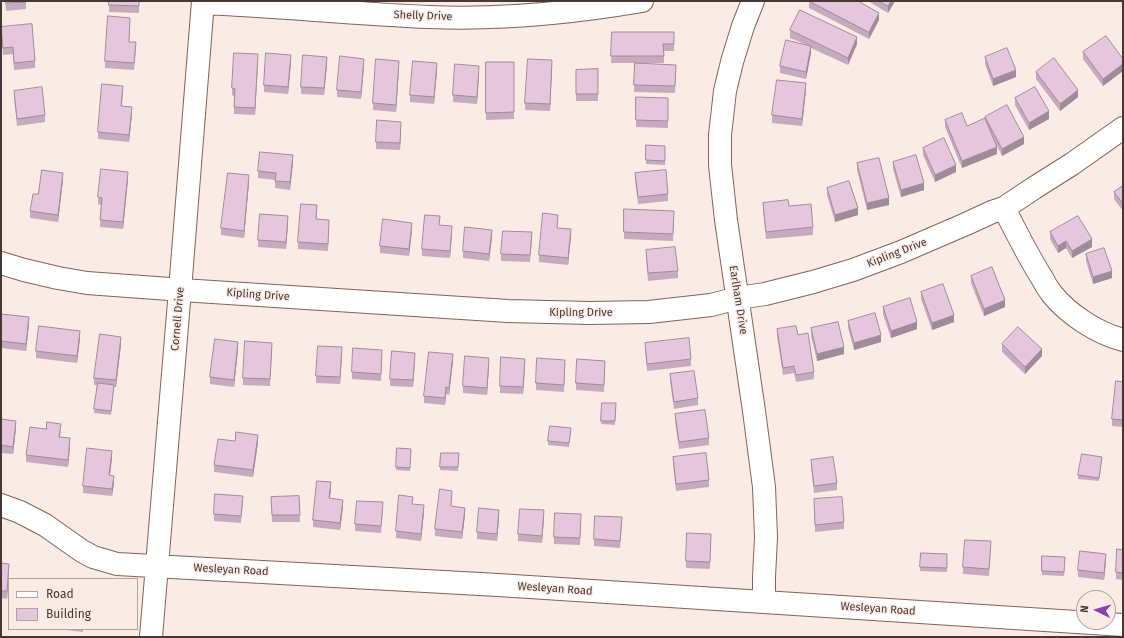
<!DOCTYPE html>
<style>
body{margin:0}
#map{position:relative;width:1124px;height:638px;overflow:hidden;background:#faebe5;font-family:"Fira Sans",sans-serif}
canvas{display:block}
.frame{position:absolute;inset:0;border:2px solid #453731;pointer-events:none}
.legend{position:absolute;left:8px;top:578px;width:130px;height:52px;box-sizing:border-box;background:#faebe5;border:1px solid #b2a39d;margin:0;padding:5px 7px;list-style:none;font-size:12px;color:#453731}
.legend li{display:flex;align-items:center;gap:8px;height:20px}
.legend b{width:20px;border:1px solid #b2a39d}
.north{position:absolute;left:1076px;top:590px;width:40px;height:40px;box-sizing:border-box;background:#faebe5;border:1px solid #b2a39d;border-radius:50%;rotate:275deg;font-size:11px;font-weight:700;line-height:16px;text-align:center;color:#453731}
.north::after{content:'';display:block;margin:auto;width:14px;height:18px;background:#8940b2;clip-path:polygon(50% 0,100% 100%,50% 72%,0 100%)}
</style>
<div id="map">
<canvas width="1124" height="638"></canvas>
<div class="frame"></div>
<ul class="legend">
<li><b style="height:5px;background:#fff"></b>Road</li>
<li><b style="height:11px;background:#e6c6dd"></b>Building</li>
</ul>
<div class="north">N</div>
</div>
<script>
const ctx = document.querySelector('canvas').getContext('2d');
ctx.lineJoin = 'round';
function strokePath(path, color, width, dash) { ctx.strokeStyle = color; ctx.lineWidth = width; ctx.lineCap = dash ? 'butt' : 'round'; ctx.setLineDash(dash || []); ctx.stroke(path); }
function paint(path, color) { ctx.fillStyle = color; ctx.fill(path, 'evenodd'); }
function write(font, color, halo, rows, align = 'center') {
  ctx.font = font + ' "Fira Sans",sans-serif'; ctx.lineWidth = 3; ctx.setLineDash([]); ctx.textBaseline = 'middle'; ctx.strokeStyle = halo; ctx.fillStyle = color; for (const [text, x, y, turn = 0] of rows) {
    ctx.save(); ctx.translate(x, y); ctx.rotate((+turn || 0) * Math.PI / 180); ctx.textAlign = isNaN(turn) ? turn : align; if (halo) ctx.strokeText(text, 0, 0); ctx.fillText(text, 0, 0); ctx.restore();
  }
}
const minor = new Path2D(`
 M753,1L743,26L732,62L725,91L720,135V165L726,220L754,411L764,487L766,537L764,577V602
 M203,3C278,6 353,14 429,17C500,20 572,13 642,1
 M1004,208C1016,232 1028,256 1042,278C1045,284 1048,289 1052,294C1069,315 1097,333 1123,340
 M1,263L24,270L58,278L87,283L197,291L508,311L590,313L649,312L711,305L738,298L765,294L813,282L853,270L901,252L966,224L992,212L1004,208L1034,188L1072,164L1123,128
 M1,505L20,512L45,525L82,551L93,557L117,564L498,585L1123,625
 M151,637L180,290L203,1`);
strokePath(minor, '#836355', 24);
strokePath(minor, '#fff', 22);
paint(new Path2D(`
 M5,1H26V9L6,11Z
 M109,1H139V13L109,12Z
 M809,1L879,20L869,39L809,8Z
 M868,1H895L888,13Z
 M130,25L129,42L136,49L134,70L105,68V61Z
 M1,27L35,61V68L14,70L13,54L3,55Z
 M790,30L857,44L848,65L811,48V53L806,79L780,73V66L805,44L790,38Z
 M612,32H674V51H664V63H611Z
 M1083,52L1123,59V71L1103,86L1083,59Z
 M985,57L1016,77L993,86L985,64Z
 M258,61L255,115L234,114V96L232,95V88Z
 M291,62L288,94L264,92V85Z
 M486,62H514V119L486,120Z
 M635,63L676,65L675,93L634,92Z
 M327,64L324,95L301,94V87Z
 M364,66L361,99L337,97V90Z
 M552,67L550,111L525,110V103Z
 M399,68L396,112L373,110V103Z
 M598,69V101H576V70Z
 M437,70L434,104L410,102V95Z
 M1036,72L1078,97L1060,111L1036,79Z
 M479,73L477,104L453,102V95Z
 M806,90L802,126L772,123V115Z
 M14,91L45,115V122L17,126L14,98Z
 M123,93L122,106L132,114L129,142L98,139V132Z
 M636,97L668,98V128L636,127Z
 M1015,98L1049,119L1029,130L1015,105Z
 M985,117L1024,144L1002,156L995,142L997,154L962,168L945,127V120L967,126L985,119Z
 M401,129L400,150L376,149V142Z
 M646,145L665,146V165L646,164Z
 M923,148L956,172L935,182L923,155Z
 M293,162L290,190L275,188V180L258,178V171Z
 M893,162L924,190L901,197L893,169Z
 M857,163L889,205L867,210L857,170Z
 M635,173L668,194V201L638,204L635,180Z
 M128,179L123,229L100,227L101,205L98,204V197Z
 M63,180L58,222L30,218V211L38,194Z
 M249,182L244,238L221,235V228Z
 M1123,186V211L1114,199V192Z
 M827,188L858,215L835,222L827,195Z
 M763,203L789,206L813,227V235L766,239L763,210Z
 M624,209L674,218L673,241L624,239Z
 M317,212V219L329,227L328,251L298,249V242Z
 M558,222L557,228L571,236L568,265L539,262V255Z
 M288,223L286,249L258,247V240Z
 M440,225L452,233L450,258L422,256V249Z
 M412,230L409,256L380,253V246Z
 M1050,232L1092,247L1072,258L1066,248L1058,253L1050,239Z
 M492,237L489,261L463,258V251Z
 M532,239L530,262L501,261V254Z
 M646,250L678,271V278L648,281L646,257Z
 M1086,254L1112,278L1093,284L1086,261Z
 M971,276L1005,307L984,316L971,283Z
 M921,292L954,322L932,330L921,299Z
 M883,307L917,329L891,338L883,314Z
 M1,314L29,324L26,351L1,348Z
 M848,321L881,342L854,350L848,328Z
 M811,328L844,354L817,361L811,336Z
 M777,329L798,335L814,372V379L796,382L794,373L783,375L777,336Z
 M80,338L77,363L36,358V351Z
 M645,343L691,359V366L647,371L645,350Z
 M121,344L116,387H114L111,415L94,413L97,385H94V378Z
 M1002,344L1042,356L1025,374L1002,352Z
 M238,349L234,387L210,384V377Z
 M272,350L270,386L243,385V378Z
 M342,354L340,384L316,383V376Z
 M382,357L381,381L352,379V372Z
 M415,360L413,387L390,386V379Z
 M453,361L449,395L446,394L445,405L424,403V396Z
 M489,365L487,395L463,393V386Z
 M525,366L523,394L500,393V386Z
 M565,367L564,392L536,390V383Z
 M605,368L604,392L576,390V383Z
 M670,374L698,398V405L674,409L670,381Z
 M1123,382V427L1112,426V419Z
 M602,403H616L615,425L601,424Z
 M675,414L709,438V445L679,449L675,421Z
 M1,419L16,428L13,454L1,453Z
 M61,431L60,437L70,446L68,467L26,462V455Z
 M571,432L569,447L548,445V441Z
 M235,441L258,442L253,477L214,472V465Z
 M397,448L411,449L410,471L396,470Z
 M441,453H459L458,471L440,470Z
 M673,457L709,480V487L676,491L673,464Z
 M112,458L110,475L114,483L112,496L83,493V486Z
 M811,460L837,483V490L814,493L811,467Z
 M1102,460L1099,481L1078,479V475Z
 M331,489L329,499L343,507L340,530L313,527V520Z
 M299,496L300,522H272L271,497Z
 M452,498L451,506L465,515L462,539L435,536V529Z
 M814,499L844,522V529L815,532Z
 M243,503L241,523L214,521V514Z
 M413,504L424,512L421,541L396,538V531Z
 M383,510L381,533L355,531V524Z
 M499,517L497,541L477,539V532Z
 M544,517L542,543L518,541V534Z
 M581,522L580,545L554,544V537Z
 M622,525L620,548L594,546V539Z
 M711,534L710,569L686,568V561Z
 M991,548L989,576L963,574V567Z
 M1123,550V580L1116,579V572Z
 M921,553L947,554V572L920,571Z
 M1042,556L1065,557L1064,576L1042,575Z
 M1106,561L1104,580L1078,577V570Z
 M1,563L9,571L7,599L1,598Z
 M58,629H83V632Z`), '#c6aabe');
paint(new Path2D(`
 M891,1H895L888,13V6Z
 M879,13V20L869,39V32Z
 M857,37V44L848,65V58Z
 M811,46V53L806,79V72Z
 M258,54V61L255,115V108Z
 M291,55V62L288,94V87Z
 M327,57V64L324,95V88Z
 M364,59V66L361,99V92Z
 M552,60V67L550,111V104Z
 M399,61V68L396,112V105Z
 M437,63V70L434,104V97Z
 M1123,64V71L1103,86V79Z
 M479,66V73L477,104V97Z
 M1016,70V77L993,86V79Z
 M806,83V90L802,126V119Z
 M1078,90V97L1060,111V104Z
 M132,107V114L129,142V135Z
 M1049,111V119L1029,130V123Z
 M401,122V129L400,150V143Z
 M1024,137V144L1002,156V149Z
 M997,147V154L962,168V161Z
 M293,155V162L290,190V182Z
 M956,165V172L935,182V175Z
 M128,172V179L123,229V222Z
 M63,173V180L58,222V215Z
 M249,175V182L244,238V231Z
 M924,183V190L901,197V190Z
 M889,198V205L867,210V203Z
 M858,208V215L835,222V215Z
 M288,216V223L286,249V242Z
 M412,223V230L409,256V249Z
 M452,226V233L450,258V251Z
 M571,229V236L568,265V258Z
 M492,230V237L489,261V254Z
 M1092,239V247L1072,258V251Z
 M1066,241V248L1058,253V246Z
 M1112,271V278L1093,284V277Z
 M1005,300V307L984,316V309Z
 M954,315V322L932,330V323Z
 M29,317V324L26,351V344Z
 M917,322V329L891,338V331Z
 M80,331V338L77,363V356Z
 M881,335V342L854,350V343Z
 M121,337V344L116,387V380Z
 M238,342V349L234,387V380Z
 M342,347V354L340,384V377Z
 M844,347V354L817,361V354Z
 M1042,349V356L1025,374V367Z
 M415,353V360L413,387V380Z
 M453,354V361L449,395V388Z
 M489,358V365L487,395V388Z
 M525,359V366L523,394V387Z
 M446,387V394L445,405V398Z
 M16,421V428L13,454V447Z
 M258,435V442L253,477V470Z
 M70,438V446L68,467V460Z
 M112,451V458L109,482V475Z
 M114,476V483L112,496V489Z
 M331,482V489L329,506V498Z
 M343,500V507L340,530V523Z
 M424,505V512L421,541V534Z
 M465,508V515L462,539V532Z
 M499,510V517L497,541V534Z
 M544,510V517L542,543V536Z
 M1106,554V561L1104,580V573Z
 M9,564V571L7,599V591Z`), '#a18b9b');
const building = new Path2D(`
 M6,1H26V2L6,3Z
 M109,1H139V6L109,5Z
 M809,1H858L879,13L869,32Z
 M879,1H891L888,6Z
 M800,10L857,37L848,58L790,30Z
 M108,16L130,18L129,42H136L134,63L105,61Z
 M32,24L35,61L14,63L13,47L3,48L1,27Z
 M612,32H674V44H663L664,56H611Z
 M1106,36L1123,59V64L1103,79L1083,52Z
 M786,40L811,46L806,72L780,66Z
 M1007,48L1016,70L993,79L985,57Z
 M234,53L258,54L255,108L234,107L235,89L232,88Z
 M266,53L291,55L288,87L264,85Z
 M303,55L327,57L324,88L301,87Z
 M340,56L364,59L361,92L337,90Z
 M1054,58L1078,90L1060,104L1036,72Z
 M376,59L399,61L396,105L373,103Z
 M528,59L552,60L550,104L525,103Z
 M413,61L437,63L434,97L410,95Z
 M486,62H514V112L486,113Z
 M635,63L676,65L675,86L634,85Z
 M455,64L479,66L477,97L453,95Z
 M598,69V94H576V70Z
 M777,80L806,83L802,119L772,115Z
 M102,84L123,86L121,106L132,107L129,135L98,132Z
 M42,87L45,115L17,119L14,91Z
 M1035,87L1049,111L1029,123L1015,98Z
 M636,97L668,98V121L636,120Z
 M1007,105L1024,137L1002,149L985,117Z
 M962,113L967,126L985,118L997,147L962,161L945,120Z
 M377,120L401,122L400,143L376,142Z
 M944,138L956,165L935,175L923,148Z
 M646,145L665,146V161L646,160Z
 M260,152L293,155L290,182L275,181L276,173L258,171Z
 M916,155L924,183L901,190L893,162Z
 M879,158L889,198L867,203L857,163Z
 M101,169L128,172L123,222L100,220L102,198L98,197Z
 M42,170L63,173L58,215L30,211L33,194H38Z
 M666,170L668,194L638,197L635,173Z
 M228,173L249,175L244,231L221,228Z
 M849,181L858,208L835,215L827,188Z
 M1123,186V204L1114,192Z
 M788,200L789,206L811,204L813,227L766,232L763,203Z
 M301,204L317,205L316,219L329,220L328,244L298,242Z
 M624,209L674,211L673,234L624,232Z
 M543,213L558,215L557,228L571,229L568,258L539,255Z
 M260,214L288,216L286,242L258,240Z
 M425,215L440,216L439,225L452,226L450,251L422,249Z
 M1078,216L1092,239L1072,251L1066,241L1058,246L1050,232Z
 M383,219L412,223L409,249L380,246Z
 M465,227L492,230L489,254L463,251Z
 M503,231L532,232L530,255L501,254Z
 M675,247L678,271L648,273L646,250Z
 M1104,248L1112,271L1093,277L1086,254Z
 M992,267L1005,300L984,309L971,276Z
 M943,284L954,315L932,323L921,292Z
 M910,298L917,322L891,331L883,307Z
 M875,313L881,335L854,343L848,321Z
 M1,314L29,317L26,344L1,341Z
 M838,322L844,347L817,354L811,328Z
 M39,326L80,331L77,356L36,351Z
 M796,326L798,335L808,333L814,372L796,375L794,366L783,368L777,329Z
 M1018,327L1042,349L1025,367L1002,344Z
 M100,334L121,337L116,380L94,378Z
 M689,338L691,359L647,364L645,343Z
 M215,339L238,342L234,380L210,377Z
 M245,341L272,343L270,379L243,378Z
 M318,346L342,347L340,377L316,376Z
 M353,348L382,350L381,374L352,372Z
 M392,351L415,353L413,380L390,379Z
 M429,352L453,354L449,388L446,387L445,398L424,396Z
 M465,356L489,358L487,388L463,386Z
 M501,357L525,359L523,387L500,386Z
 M537,358L565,360L564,385L536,383Z
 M577,359L605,361L604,385L576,383Z
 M694,371L698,398L674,402L670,374Z
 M1116,381L1123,382V420L1112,419Z
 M98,383L114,385L111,411L94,409Z
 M602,403H616L615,421H601Z
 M705,410L709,438L679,442L675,414Z
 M1,419L16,421L13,447L1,445Z
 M47,422L61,424L59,437L70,438L68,460L26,455L30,427L46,429Z
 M550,426L571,428L569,443L548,441Z
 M236,432L258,435L253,470L214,465L218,439L235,441Z
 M87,448L112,451L109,475L114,476L112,489L83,486Z
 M397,448L411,449L410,468L396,467Z
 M441,453H459L458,467H440Z
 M706,453L709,480L676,484L673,457Z
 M1082,454L1102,457L1099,478L1078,475Z
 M833,457L837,483L814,486L811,460Z
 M317,481L331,482L329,498L343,500L340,523L313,520Z
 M440,489L452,491L451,506L465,508L462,532L435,529Z
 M215,494L243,496L241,516L214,514Z
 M399,495L413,497L412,504L424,505L421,534L396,531Z
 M299,496L300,515H272L271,497Z
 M842,497L844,522L815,525L814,499Z
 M357,501L383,502L381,526L355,524Z
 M479,508L499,510L497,534L477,532Z
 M520,509L544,510L542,536L518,534Z
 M555,513L581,514L580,538L554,537Z
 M595,516L622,517L620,541L594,539Z
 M687,533L711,534L710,562L686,561Z
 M965,540L991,541L989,569L963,567Z
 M1117,549L1123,550V573L1116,572Z
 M1080,551L1106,554L1104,573L1078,570Z
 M921,553L947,554V568L920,567Z
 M1042,556L1065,557L1064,572L1042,571Z
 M1,563L9,564L7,591H1Z`);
paint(building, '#e6c6dd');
strokePath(building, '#a18b9b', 1);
write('11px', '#453731', '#faebe5', [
 ["Shelly Drive",423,16,2],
 ["Kipling Drive",897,253,-21],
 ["Kipling Drive",258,295,4],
 ["Earlham Drive",738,300,81],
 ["Kipling Drive",581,313],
 ["Cornell Drive",178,319,-85],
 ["Wesleyan Road",231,570,3],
 ["Wesleyan Road",555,589,4],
 ["Wesleyan Road",878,609,4]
]);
</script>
